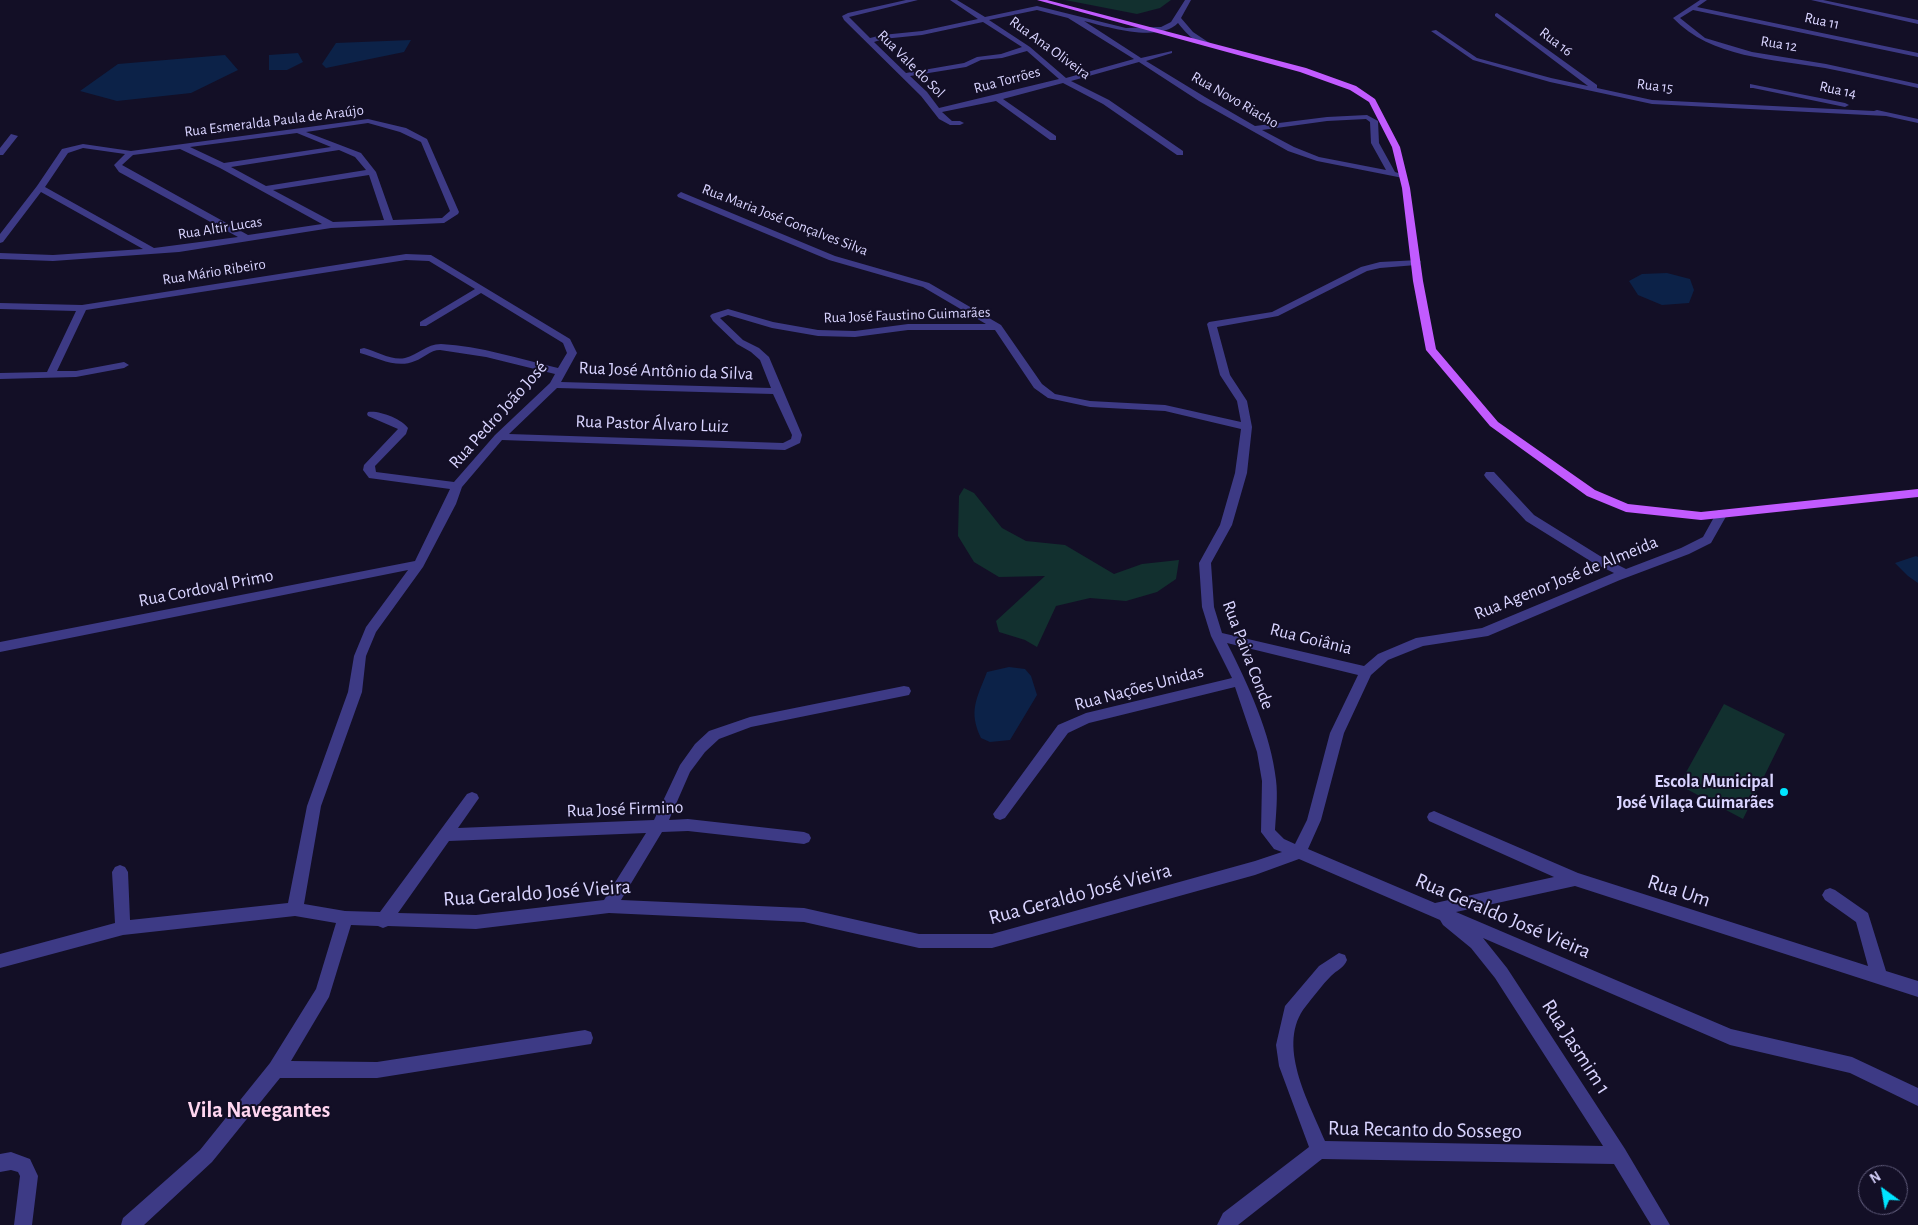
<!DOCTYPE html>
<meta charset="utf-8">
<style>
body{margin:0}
#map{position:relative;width:1918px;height:1225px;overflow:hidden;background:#130f26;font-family:"Alegreya Sans",sans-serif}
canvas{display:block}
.north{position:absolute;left:1858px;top:1165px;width:50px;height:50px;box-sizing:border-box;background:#130f26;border:1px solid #625e7d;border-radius:50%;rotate:328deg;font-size:14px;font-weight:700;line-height:20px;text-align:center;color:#d9d4ff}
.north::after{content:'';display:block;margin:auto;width:18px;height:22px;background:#00e5ff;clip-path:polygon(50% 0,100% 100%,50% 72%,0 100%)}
</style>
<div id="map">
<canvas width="1918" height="1225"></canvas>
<div class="north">N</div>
</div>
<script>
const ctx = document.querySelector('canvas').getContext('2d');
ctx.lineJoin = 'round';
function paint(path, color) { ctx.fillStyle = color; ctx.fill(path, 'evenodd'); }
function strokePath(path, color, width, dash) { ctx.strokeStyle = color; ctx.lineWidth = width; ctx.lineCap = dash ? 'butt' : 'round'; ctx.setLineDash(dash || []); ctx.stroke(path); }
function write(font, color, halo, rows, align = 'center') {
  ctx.font = font + ' "Alegreya Sans",sans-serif'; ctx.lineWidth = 4; ctx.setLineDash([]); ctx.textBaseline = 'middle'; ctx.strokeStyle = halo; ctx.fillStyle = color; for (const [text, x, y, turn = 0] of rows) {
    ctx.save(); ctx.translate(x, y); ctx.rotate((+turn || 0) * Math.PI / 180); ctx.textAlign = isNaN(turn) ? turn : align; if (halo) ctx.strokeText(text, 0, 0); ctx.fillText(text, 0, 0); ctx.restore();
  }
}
paint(new Path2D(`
 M1065,0H1171L1160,8L1137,14Z
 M964,488L974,493L1002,528L1026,541L1065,545L1114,574L1142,564L1179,560L1176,579L1157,592L1126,601L1090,598L1056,606L1037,647L1025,640L999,632L996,621L1045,576L999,577L974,562L958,536L959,496Z
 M1724,704L1785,734L1743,819L1679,785Z`), '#12302f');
paint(new Path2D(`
 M411,40L404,52L326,68L322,64L336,43Z
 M298,53L303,62L287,70H269V55Z
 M225,55L238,70L191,93L117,101L80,91L118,64Z
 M1667,273L1690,279L1694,290L1689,303L1662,305L1638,295L1629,281L1642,274Z
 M1916,556L1918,557V583L1908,576L1895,563Z
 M1009,667L1025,669L1031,676L1037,695L1010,740L990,742L981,738C968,711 977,698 987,672Z`), '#0c2248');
paint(new Path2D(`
 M906,0H918L849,17L870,38L882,35L922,31L978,19L950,0H957L985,17L1037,6L1126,28L1161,27L1171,22L1185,0H1191L1181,18L1193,32L1211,44V46C1198,47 1185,32 1178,23C1159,43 1107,27 1084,21L1141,58L1172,51V53L1146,61L1205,97L1255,126L1327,117L1367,115L1378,121L1379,143L1395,172L1407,176L1403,178L1317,161L1288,151L1199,101L1139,62L1071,81L1109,100L1183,151V155H1177L1103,104L1063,83L1003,99L1056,136V140H1050L996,101L942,112L952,121H960L964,123L960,125H950L939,119L921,96L844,20L842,16L848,13ZM1037,10L1068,18L1134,59L1066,78L1030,47L989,20ZM983,22L1022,47L1001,54L977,57L964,63L906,73L874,42L883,39L922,35ZM1027,51L1059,79L939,108L927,92L910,76L966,67L981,60L1002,58ZM1366,119L1370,122L1371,143L1386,170L1319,157L1294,147L1262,130L1327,121Z
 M1700,0H1707L1697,7L1918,53V57L1693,10L1680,18L1705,38L1752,52L1826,64L1918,84V88C1887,81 1856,74 1825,68C1773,59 1711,58 1673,18Z
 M1811,0H1823L1918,20V24Z
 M1497,13L1597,85V88L1652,100L1874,111L1877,110L1918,119V123L1886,116L1652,104L1550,82L1473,60L1431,31L1436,30L1477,58L1551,78L1588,86L1495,16V14Z
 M1750,84L1845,103L1849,105L1845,107L1753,88H1750Z
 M368,119L406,128L427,139L459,212L458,214L444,223L331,228L179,252L53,261L0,259V253L53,255L143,249L41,192L3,242L0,243V234L37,186L62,149L83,144L131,151ZM368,123L400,132L421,142L450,211L442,218L393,220L376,172L361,153L306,132ZM297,133L331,147L224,163L190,147ZM83,148L125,154L114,165L119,172L238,237L154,248L45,187L68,153ZM180,149L220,168L322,224L248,235L122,165L133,155ZM339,150L355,157L366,170L266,186L231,167ZM369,175L384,220L333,222L273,190Z
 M11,134L18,136L3,155H0V148Z
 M681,192L835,256L929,283L1001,325L1042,384L1055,394L1090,401L1165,405L1241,422L1237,401L1220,375L1207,324L1209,322L1272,312L1361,267L1380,262L1419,260L1421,262L1416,265L1380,268L1367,271L1278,316L1217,327L1230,375L1247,401L1252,427L1247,473L1232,525L1211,563L1214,607L1222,633L1364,666L1378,654L1416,638L1482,628L1614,573L1592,562L1526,521L1486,478L1484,475L1486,472H1494L1534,515L1600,556L1626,569L1681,548L1703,537L1718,510H1726L1728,513L1711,543L1689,554L1620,580L1488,636L1423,646L1388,660L1371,675L1344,733L1321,820L1308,849L1435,903L1554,877L1429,821L1427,817L1429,813L1434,811L1578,873L1868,966L1856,922L1825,900L1822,895L1825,890L1830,888L1835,890L1868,913L1886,971L1918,981V997L1575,886L1456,912L1731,1029L1852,1057L1918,1088V1106L1850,1073L1730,1045L1483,938L1507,968L1625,1149L1670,1225H1651L1614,1164L1322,1159L1238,1225H1217L1223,1213L1309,1147L1279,1066L1276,1045L1285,1006L1319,966L1339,953L1345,955L1347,960C1344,968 1337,970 1331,976C1322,985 1314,996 1306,1006C1275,1044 1309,1102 1325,1141L1603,1146L1495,978L1471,948L1443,925L1440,920L1299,859L1255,875L992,948H919L804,922L609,913L476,929L388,926L383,928L378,926L351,925L329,997L291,1061L377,1062L585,1030L591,1032L593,1038L591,1044L377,1078H280L212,1162L144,1225H121L123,1218L200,1150L270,1063L316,989L336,923L295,916L123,935L0,968V954L115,923L112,872L115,867L120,865L125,867L128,872L130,920L288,903L307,806L348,692L354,656L366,627L408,570L0,652V642L415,561L450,489L369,478L363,470L364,465L398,429L368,416L367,414L368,412C379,410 402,419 408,428L406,434L375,466L376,472L454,482L495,435L550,383L555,374L486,357L440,350C430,350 424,358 415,361C397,369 378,358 360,353V349L364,348C376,351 392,361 405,358C418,355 426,344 441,344C480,346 520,359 558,368L567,353L563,343L481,293L426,326H420V322L475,289L429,261L406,260L86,310L57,371H76L124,362L129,365L124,368L76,377L0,379V373L47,372L76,311L0,309V303L82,305L406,254L431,255L570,339L577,353L561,382L771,388L760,360L751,352L737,344L713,321L710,316L712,314L728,309L773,322L818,330L855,331L908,324H986L923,287L829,260L678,197L677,195ZM728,315L772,328L818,336L855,337L908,330H995L1034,388L1048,398L1090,407L1165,411L1241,429L1235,473L1220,525L1199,563L1202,607L1211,636L1232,678L1086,713L1058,725L993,814L995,818L1000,820L1005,818L1068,733L1089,723L1235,687L1257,752L1262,781L1261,832L1274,849L1282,852L1255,861L992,934H919L804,908L621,900L662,832L688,831L804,844L809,842L811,838L809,834L804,832L688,819L669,820L690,772L705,752L719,739L751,727L909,695L911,691L909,687L904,686L750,717L709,731L695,744L680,765L654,820L458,828L479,798L477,794L472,792L467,794L380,912L345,911L304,904L321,806L362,692L366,656L376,632L423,567L456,504L462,487L502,440L785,450L800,443L802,435L769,357L759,348L743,340L720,318ZM557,388L773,394L792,435L791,439L783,443L509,434ZM1227,643L1358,675L1330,733L1307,820L1295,844L1284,839L1275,830C1276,814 1278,796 1276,780C1271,734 1248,684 1227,643ZM646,833L604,900L476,915L398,913L449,841Z
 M11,1152L30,1159L38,1176L32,1225H14L20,1176L18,1172L11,1170L0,1172V1154Z`), '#3d3a85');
paint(new Path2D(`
 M1037,0H1047L1306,68L1356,86L1375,99L1400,147L1410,188L1423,281L1436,349L1498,422L1595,490L1628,504L1701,512L1918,489V497L1701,520L1626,512L1587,496L1490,426L1426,350L1413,281L1402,188L1392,147L1369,102L1350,90L1300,72Z`), '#c25bff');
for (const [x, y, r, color] of [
 [1784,792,5,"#00e5ff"]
]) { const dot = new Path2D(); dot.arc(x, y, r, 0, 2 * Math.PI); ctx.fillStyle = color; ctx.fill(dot); strokePath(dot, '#130f26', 2); }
write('15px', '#d9d4ff', '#130f26', [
 ["Rua 11",1822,21,12],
 ["Rua 16",1556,42,37],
 ["Rua 12",1779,44,9],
 ["Rua Ana Oliveira",1050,48,36],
 ["Rua Vale do Sol",911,64,45],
 ["Rua Torrões",1007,80,-15],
 ["Rua 15",1655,86,7],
 ["Rua 14",1838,90,12],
 ["Rua Novo Riacho",1235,100,30],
 ["Rua Esmeralda Paula de Araújo",274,121,-7],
 ["Rua Maria José Gonçalves Silva",785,220,21],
 ["Rua Altir Lucas",220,228,-9],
 ["Rua Mário Ribeiro",214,272,-9],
 ["Rua José Faustino Guimarães",907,315,-2]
]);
write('18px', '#d9d4ff', '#130f26', [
 ["Rua José Antônio da Silva",666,371,2],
 ["Rua Pedro João José",498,415,-48],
 ["Rua Pastor Álvaro Luiz",652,424,2],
 ["Rua Agenor José de Almeida",1566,578,-22],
 ["Rua Cordoval Primo",206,588,-11],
 ["Rua Goiânia",1311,639,14],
 ["Rua Paiva Conde",1248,655,69],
 ["Rua Nações Unidas",1139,688,-15],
 ["Rua José Firmino",625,809,-2]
]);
write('bold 18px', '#d9d4ff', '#130f26', [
 ["Escola Municipal",1774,782],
 ["José Vilaça Guimarães",1774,803]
], 'right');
write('21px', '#d9d4ff', '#130f26', [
 ["Rua Um",1679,891,18],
 ["Rua Geraldo José Vieira",537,893,-4],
 ["Rua Geraldo José Vieira",1080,894,-15],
 ["Rua Geraldo José Vieira",1503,916,23],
 ["Rua Jasmim 1",1576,1047,57],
 ["Rua Recanto do Sossego",1425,1130,1]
]);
write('bold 22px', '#ffd6f0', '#130f26', [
 ["Vila Navegantes",259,1110]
]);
</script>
